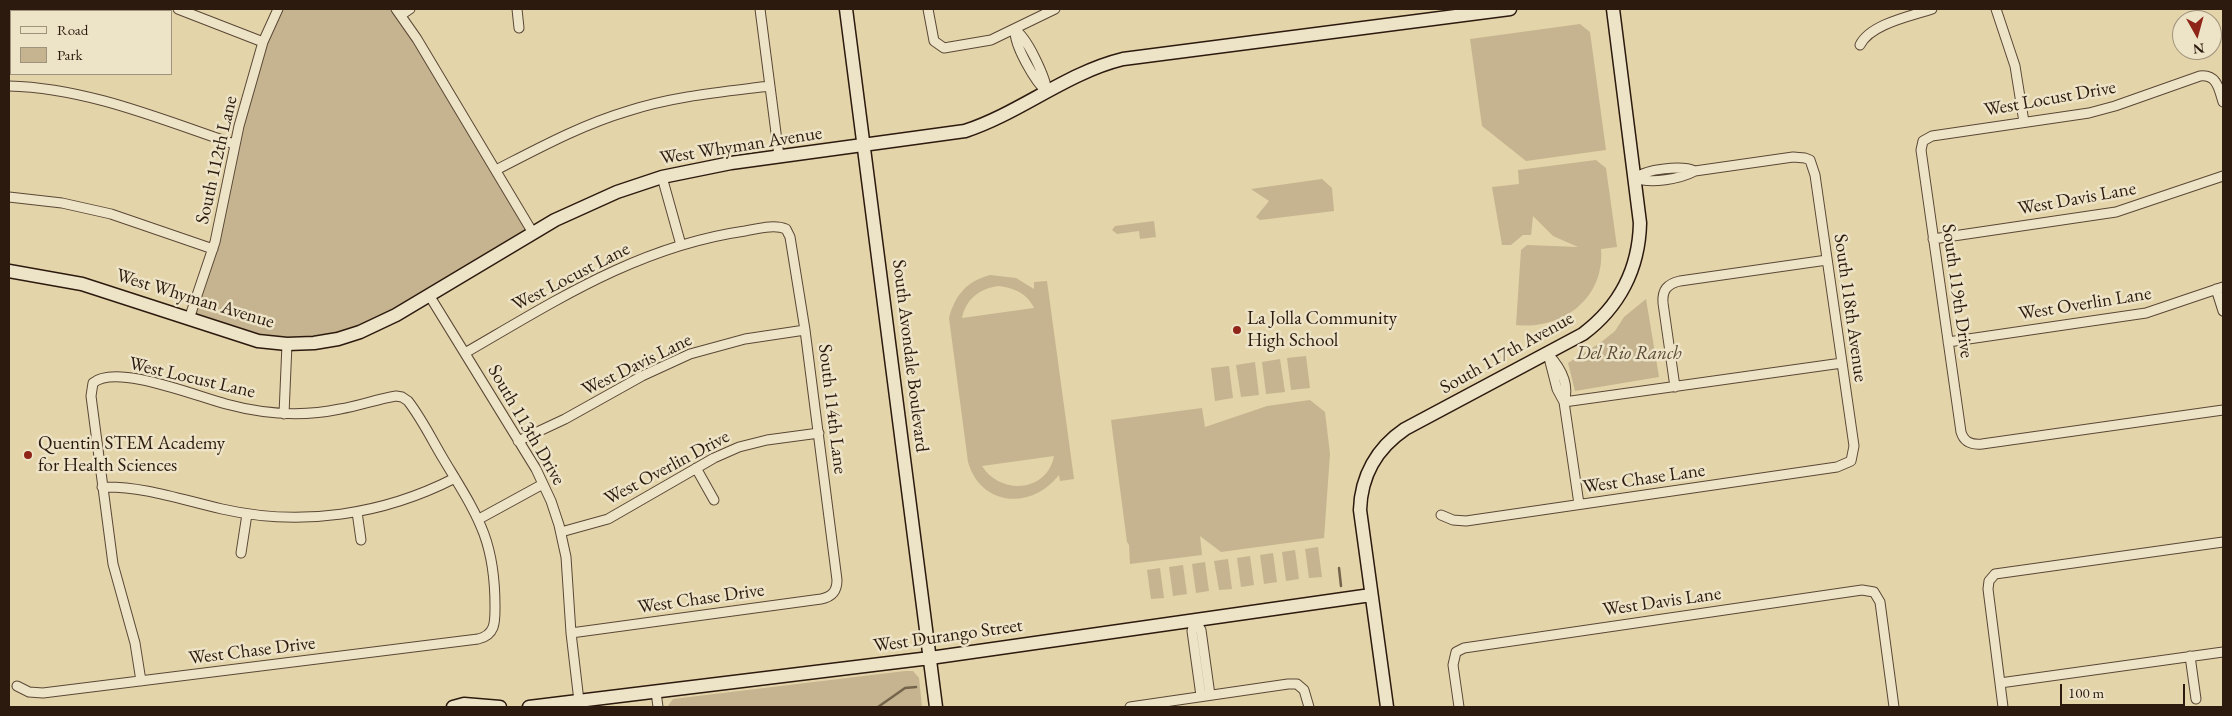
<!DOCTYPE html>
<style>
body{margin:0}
#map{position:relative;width:2232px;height:716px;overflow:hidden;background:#e4d4a9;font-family:"EB Garamond",serif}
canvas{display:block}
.frame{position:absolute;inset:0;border:10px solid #2c1a0f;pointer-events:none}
.legend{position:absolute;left:10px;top:10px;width:162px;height:65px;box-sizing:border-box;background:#ede3c7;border:1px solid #a0937d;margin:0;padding:6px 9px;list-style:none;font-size:15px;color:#2c1a0f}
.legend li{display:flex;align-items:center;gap:10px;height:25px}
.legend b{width:25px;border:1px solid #a0937d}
.north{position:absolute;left:2172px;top:10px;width:50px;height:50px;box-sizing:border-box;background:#ede3c7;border:1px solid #a0937d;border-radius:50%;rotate:173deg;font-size:14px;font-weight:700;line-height:20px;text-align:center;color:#2c1a0f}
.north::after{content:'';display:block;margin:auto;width:18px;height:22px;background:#8f2418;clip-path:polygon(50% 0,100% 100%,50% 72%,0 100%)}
.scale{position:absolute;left:2060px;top:684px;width:125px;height:22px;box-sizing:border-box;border:2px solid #2c1a0f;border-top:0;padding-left:6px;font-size:15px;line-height:18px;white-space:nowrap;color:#2c1a0f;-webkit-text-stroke:4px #ede3c7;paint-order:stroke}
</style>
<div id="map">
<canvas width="2232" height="716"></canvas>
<div class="frame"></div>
<ul class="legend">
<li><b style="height:6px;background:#ede3c7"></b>Road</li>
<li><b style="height:14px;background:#c5b48f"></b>Park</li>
</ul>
<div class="north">N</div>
<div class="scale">100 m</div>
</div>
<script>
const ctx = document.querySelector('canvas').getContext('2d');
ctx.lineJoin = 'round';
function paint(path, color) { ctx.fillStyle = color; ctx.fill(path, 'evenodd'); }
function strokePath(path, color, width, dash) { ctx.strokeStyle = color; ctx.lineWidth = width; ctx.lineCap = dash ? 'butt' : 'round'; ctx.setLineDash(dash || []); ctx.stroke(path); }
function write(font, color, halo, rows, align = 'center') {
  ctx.font = font + ' "EB Garamond",serif'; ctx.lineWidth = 5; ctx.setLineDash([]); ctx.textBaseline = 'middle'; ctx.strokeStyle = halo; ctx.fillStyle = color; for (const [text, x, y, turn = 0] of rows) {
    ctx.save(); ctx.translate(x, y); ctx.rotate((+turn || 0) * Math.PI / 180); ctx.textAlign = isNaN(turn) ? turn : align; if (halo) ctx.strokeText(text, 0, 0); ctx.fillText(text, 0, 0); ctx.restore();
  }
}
paint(new Path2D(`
 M278,9H396L533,233L372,328L287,344L189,319L210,257L234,144Z
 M1580,24L1590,32L1606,150L1526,161L1482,126L1470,39Z
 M1596,160L1606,168L1617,247L1601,249C1605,298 1563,330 1516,325L1521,250L1527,245L1578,247L1553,236L1533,216L1531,235H1523L1511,245H1502L1492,187L1519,184L1518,170Z
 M1322,179L1332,188L1334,211L1260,220L1256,217L1269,201L1251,189Z
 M1154,221L1156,237L1140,239L1139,231L1117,234L1112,230L1115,226Z
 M990,275L1016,278L1034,289V282L1047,281L1074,479L1060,481L1059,475C1032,510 981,507 968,462L949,318C955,295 967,281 990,275ZM999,286C1014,288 1027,293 1034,308L962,318C966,299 980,288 999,286ZM1054,456C1047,493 1000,495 982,466Z
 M1646,299L1659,377L1575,391L1568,363L1600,343L1615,331L1624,317Z
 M1306,356L1310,388L1291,390L1287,358Z
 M1280,359L1285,392L1266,394L1262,362Z
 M1255,362L1259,395L1241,397L1236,365Z
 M1229,366L1233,398L1215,401L1211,368Z
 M1310,400L1325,412L1330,454L1324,538L1221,552L1200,536L1202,555L1130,564L1129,545L1127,542L1111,420L1202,408L1205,427L1267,406Z
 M1318,547L1322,577L1309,578L1305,549Z
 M1295,550L1299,579L1286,581L1282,552Z
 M1273,553L1277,582L1264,584L1260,555Z
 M1250,556L1254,585L1241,587L1237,558Z
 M1228,559L1232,589L1219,590L1214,561Z
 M1205,562L1209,591L1196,593L1192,564Z
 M1183,565L1187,594L1173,596L1169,567Z
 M1160,568L1164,598L1151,599L1147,570Z
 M905,671H913L919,678L922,707H667L673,699Z`), '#c5b48f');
strokePath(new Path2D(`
 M1339,568L1341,586
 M878,707L905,688L916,687`), '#75644c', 2.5);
const street = new Path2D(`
 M178,9L263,42
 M396,9L417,39L533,233
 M517,9L519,28
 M760,9L779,156
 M928,9L934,41L944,48L991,40L1055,9
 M1996,9L2015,66L2024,122
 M401,15L410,9
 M1015,30C1027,37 1046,78 1047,92
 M1015,30C1014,45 1035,82 1047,92
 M1860,45C1870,24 1911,16 1932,9
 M9,86C87,88 160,119 234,144
 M2223,102C2219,89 2217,74 2200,76L2115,106L2089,113L1932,136L1923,141L1921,150L1961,432C1964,442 1971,445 1982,444L2223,410
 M496,170C539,148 581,125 628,111C674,96 722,92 770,86
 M662,177L681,245
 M1635,178C1646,169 1682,165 1695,171
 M9,197L62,203L111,214L213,249
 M1933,239L2116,212L2223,176
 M2216,289L2223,311
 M429,295L536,469L551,501L559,525L566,557L571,633L579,701
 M189,319L215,242L239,126L263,42L278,9
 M1948,342L2146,313L2223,287
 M465,353C555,301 639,246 745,231C757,229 774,224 786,229L790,237L805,330L837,580C837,591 832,597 821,599L571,633
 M1548,354C1560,367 1570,384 1564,402L1579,504
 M1548,354L1557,389L1564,402
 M1675,387L1663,303C1662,290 1667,284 1680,281L1827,260
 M1564,402L1842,363
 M284,414L287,344
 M518,441L565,419L642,376L690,354L745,339L805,330
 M696,468L714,500
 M102,487C144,486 182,500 222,509C301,527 383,515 455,478
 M357,512L361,540
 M1441,515L1453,520L1466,521L1837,467L1851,461L1854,446L1815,175L1810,160L1805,158L1793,157L1695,171C1680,179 1651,184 1635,178
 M479,519L543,484
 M561,532L608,519L714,458L739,447L767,440L819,433
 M241,553L247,514
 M1195,620L1192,631L1201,696
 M1195,620L1201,630L1210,695
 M2190,656L2196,699
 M2000,683L2223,652
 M17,686L29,692L43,693L478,639C496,635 495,621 495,606C495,539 477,515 444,460C432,440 422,419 408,401L402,397L396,396C377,399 359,406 340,409C302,417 263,414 226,404C198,397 116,363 93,383L91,396L113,564L135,643L141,681
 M656,692L658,707
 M1130,707L1288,684H1297L1304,690L1309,707
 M1459,707L1453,665L1456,652L1464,648L1862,590L1874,592L1880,602L1894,707
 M2003,707L1988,589L1989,581L1995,574L2223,542`);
const secondary = new Path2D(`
 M846,9L936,707
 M9,271L82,284L258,341L287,344L314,343L338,339L360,332L396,315L555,220L617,192L662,177L731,163L965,131C1020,113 1066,73 1123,59L1510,9
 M453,707L464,704L500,707
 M529,707L930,658L1371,595
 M1387,707L1360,510C1361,476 1377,448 1405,429L1583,334C1619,307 1639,269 1640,223L1613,9`);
strokePath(street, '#5a4836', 11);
strokePath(secondary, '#2c1a0f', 15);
strokePath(street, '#ede3c7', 9);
strokePath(secondary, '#ede3c7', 12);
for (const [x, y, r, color] of [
 [1237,330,5,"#8f2418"],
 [28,455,5,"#8f2418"]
]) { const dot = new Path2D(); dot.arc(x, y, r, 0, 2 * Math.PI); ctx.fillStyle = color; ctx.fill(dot); strokePath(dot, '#ede3c7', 2); }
write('19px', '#2c1a0f', '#ede3c7', [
 ["West Locust Drive",2050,99,-10],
 ["West Whyman Avenue",741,146,-9],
 ["South 112th Lane",217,160,-77],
 ["West Davis Lane",2077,199,-10],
 ["West Locust Lane",571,277,-27],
 ["South 119th Drive",1957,291,82],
 ["West Whyman Avenue",195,299,17],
 ["West Overlin Lane",2085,304,-9],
 ["South 118th Avenue",1850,308,82],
 ["South 117th Avenue",1507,353,-29],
 ["South Avondale Boulevard",910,356,83],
 ["West Davis Lane",637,365,-26],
 ["West Locust Lane",192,378,13],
 ["South 114th Lane",832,409,83],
 ["South 113th Drive",526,425,60],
 ["West Overlin Drive",667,468,-28],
 ["West Chase Lane",1644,479,-8],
 ["West Chase Drive",701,599,-8],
 ["West Davis Lane",1662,602,-8],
 ["West Durango Street",948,636,-8],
 ["West Chase Drive",252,651,-7]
]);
write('19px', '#2c1a0f', '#ede3c7', [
 ["La Jolla Community",1247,319],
 ["High School",1247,341],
 ["Quentin STEM Academy",38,444],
 ["for Health Sciences",38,466]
], 'left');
write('italic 19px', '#5a4835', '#ede3c7', [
 ["Del Rio Ranch",1629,354]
]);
</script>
